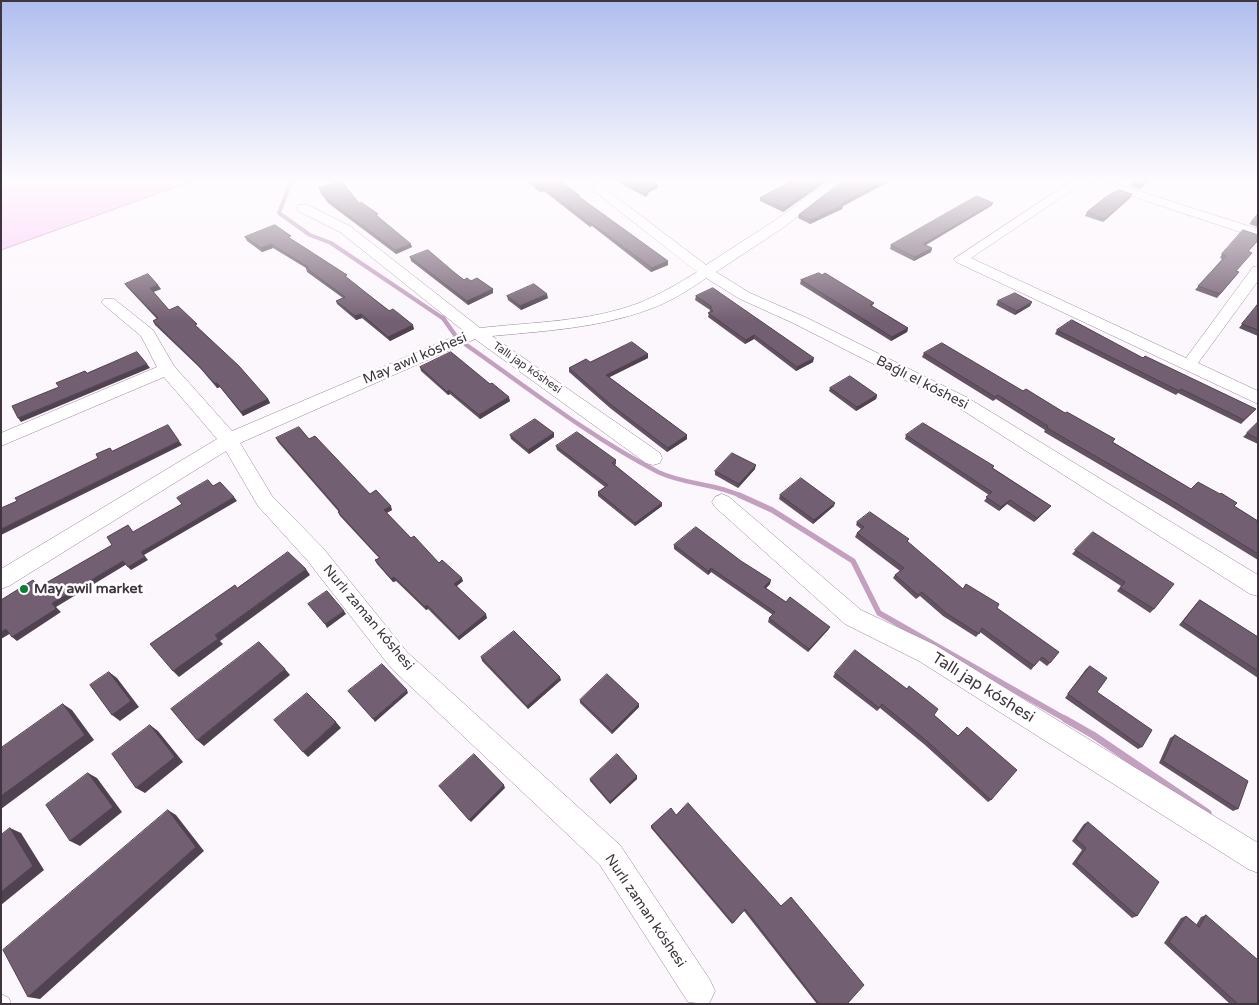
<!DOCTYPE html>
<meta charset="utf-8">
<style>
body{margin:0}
#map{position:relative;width:1259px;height:1005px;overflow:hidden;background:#fcf7fc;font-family:"Varela Round",sans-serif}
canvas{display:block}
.frame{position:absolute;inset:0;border:2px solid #3f353e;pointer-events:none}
</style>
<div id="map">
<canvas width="1259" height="1005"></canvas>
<div class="frame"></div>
</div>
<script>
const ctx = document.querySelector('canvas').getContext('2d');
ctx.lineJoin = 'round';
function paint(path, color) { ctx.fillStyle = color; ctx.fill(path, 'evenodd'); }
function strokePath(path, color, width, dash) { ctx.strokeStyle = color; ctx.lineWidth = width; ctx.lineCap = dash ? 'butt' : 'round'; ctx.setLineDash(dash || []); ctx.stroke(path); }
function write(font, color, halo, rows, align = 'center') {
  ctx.font = font + ' "Varela Round",sans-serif'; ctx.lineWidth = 5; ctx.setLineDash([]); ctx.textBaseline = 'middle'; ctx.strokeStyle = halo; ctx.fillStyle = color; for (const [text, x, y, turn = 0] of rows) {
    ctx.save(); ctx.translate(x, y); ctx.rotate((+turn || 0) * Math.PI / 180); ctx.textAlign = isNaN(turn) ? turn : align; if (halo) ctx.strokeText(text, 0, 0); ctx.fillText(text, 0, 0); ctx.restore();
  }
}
const water = new Path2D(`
 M9,180H195L1,250V182Z`);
paint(water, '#fccdf8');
strokePath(water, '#c39fc0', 1);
strokePath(new Path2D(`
 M297,180L290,184L279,213L310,235L331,243L444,319`), '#c39fc0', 4);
strokePath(new Path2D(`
 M443,318L455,335
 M465,344C528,388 590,437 658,472C685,485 715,483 741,496`), '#c39fc0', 4.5);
strokePath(new Path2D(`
 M739,495L772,510L853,561L879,613L1067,720`), '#c39fc0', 5.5);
strokePath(new Path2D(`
 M1065,719L1093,735L1208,813`), '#c39fc0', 7);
const lane = new Path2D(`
 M1,994L9,998L11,1004H1Z`);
const street = new Path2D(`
 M580,180H594L706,265L774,221L831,180H845L784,227L716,272L750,293L805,317L968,398L1258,575V596L1250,594L956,406L793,323L740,299L706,278C689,290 670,302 650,309C599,328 545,331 492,336L660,453L662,458L660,463L653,465L646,463L475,339L240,443L272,496L323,548L407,652L620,845L710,980L715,991L710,1002L707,1004L688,1002L600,865L391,668L307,560L258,506L226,451L9,586L1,589V569L217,439L164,377L1,446V433L157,367L141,336L104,305L101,302L104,299H114L153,330L174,366L232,431L465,332L340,232L298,211L297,208L298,205H308L350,226L480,328C533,322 589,322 639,303C659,295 679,283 697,272Z
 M1073,180H1104L1258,229V238L1086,181L971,258L1186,358L1253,267L1258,266V281L1198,363L1258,391V404L956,262L954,259Z
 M722,494L729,497L861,610L935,645L1258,843V873L1248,869L919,661L845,624L715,507L712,502L715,497Z`);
strokePath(lane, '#9a8598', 1);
strokePath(street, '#9a8598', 1);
paint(lane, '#fff');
paint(street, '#fff');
paint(new Path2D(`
 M525,180H559L580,198L668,265L651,272L592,226L590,227L544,191L540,192Z
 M614,180H649L658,188L649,192L646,197Z
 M794,180H828L783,212L760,201V198Z
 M844,180H889L888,182L843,206L842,209L810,224L798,218L799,215Z
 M1146,182L1144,186L1140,189L1130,186L1132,183Z
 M319,188L359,203L379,218L412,247L396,254L328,203L320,192Z
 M1132,194L1130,198L1103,222L1085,216L1087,212Z
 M993,203L991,206L926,245L932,248L931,252L914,261L890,249L891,245Z
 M1258,214V227L1249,224L1252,221Z
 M1258,235V241L1248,252L1236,271L1239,272L1217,298L1195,290L1222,259L1220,258L1222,254Z
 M245,237L292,240L348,279L414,329L390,341L362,318L356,320L337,304L336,301L343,298L307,272L306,268L273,248L262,252L247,241Z
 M410,257L455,273L464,280L471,281L493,289V293L468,305L411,261Z
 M801,280L874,303L872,306L908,328L907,332L891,341L800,284Z
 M125,284L161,289L153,292L169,310L199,328H198L268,399L270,403L243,416L220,387L217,388L200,368L155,325L153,321L157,319L127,287Z
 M507,296L548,298L521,310L508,300Z
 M696,296L813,362L796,371L754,339L745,344L708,317L710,310L695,300Z
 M998,301L1032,302L1030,306L1015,315L996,305Z
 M1258,304V336L1239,328Z
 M1057,330L1256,409L1241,424L1178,393L1176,395L1055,334Z
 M924,353L1023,391L1115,439L1113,442L1191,489L1234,506L1258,521V560L1167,504L1044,432L1045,430L996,399L993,401L922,357Z
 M648,354V358L609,377L687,435V439L667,452L610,408L569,372V368L590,362Z
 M420,367L510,401L480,419L450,394L448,395L421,371Z
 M830,388L877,395L876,399L856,411L829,391Z
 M1258,422V444L1243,437Z
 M554,433V437L529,454L511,439L510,435Z
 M906,435L994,466L993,468L1051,506L1048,509L1034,522L1007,504L999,511L984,501L989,495L905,439Z
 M276,438L309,439L370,494L392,510L386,513L411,538L439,563L463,581L457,586L487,618L459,640L428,609L426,610L396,581L393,582L377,564L375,560L379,558L340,516L338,512H339L278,442Z
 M556,446L616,460V464L615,465L662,506L635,526L598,496V492L605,487L557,450Z
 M755,469L738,488L715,475V471Z
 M780,495L834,506L813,524L779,499Z
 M857,522L909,539L907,542L963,589L997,608L1050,663L1047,666L1039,660L1031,670L980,632L976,637L943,616L920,596L916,599L893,578L895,575L900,571L855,537L857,533L861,529L856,525Z
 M1093,532L1154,609L1150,613L1117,591L1121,586L1072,554Z
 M674,545L770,584L766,588L786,602L830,627L828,630L808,652L768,622L769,618L773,615L711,572L708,575L674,549Z
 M1200,600L1258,637V678L1179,625L1196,604Z
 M481,657L561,680L528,709L482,661Z
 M1090,666L1097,692L1142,747L1138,749L1065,698L1086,669Z
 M835,673L934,715L958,736L991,800L988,802L925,745L880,708L877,711L833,677Z
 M580,700L639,704V707L612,734L580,703Z
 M1175,735L1238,809L1233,811L1159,763L1170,738Z
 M637,776V779L610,804L590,781V779Z
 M676,815L847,1004H817L744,911L732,924L651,828V826Z
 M1088,822L1137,916L1132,918L1072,864L1082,850L1072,841L1084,824Z
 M1206,915L1258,1004H1230L1164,943L1181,918L1186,916L1196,925L1201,917Z`), '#635262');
paint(new Path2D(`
 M824,180H828L783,212L784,208Z
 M886,180H889L888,182L843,206L842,209L810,224L811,220Z
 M658,185V188L649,192L646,197V194L649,189Z
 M544,187V191L540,192V188Z
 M1132,194L1130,198L1103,222L1105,219Z
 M993,203L991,206L922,247L923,244Z
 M271,244L273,248L262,252L261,248Z
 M411,244L412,247L396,254L395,250Z
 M932,248L931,252L914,261L915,257Z
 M668,261V265L651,272L652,268Z
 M158,285L161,289L153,292L150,288Z
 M493,289V293L468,305L467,301Z
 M547,294L548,298L521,310L520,306Z
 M1032,302L1030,306L1015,315L1017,311Z
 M361,314L362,318L356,320L355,316Z
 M413,325L414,329L390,341L388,337Z
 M908,328L907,332L891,341L892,337Z
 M754,335V339L745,344L746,340Z
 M648,354V358L606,379V375Z
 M814,358L813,362L796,371L797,367Z
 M147,364L150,368L21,422L18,418Z
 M217,383L220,387L217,388L215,384Z
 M449,390L450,394L448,395L447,392Z
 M877,395L876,399L856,411L857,407Z
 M509,397L510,401L480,419L479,415Z
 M268,399L270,403L243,416L241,412Z
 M554,433V437L529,454L528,450Z
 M687,435V439L667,452L668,448Z
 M179,441L182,445L1,535V529Z
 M756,465L755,469L738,488L739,484Z
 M234,497L237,501L144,555L148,560L131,570L128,567L141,552Z
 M1010,500L1007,504L999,511L1001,507Z
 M662,503V506L635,526V523Z
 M835,503L834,506L813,524L814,520Z
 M391,506L392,510L385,514L384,510Z
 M1051,506L1048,509L1034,522L1037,518Z
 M123,561L127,564L56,607L61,612L17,641L12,637L52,603Z
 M711,568V572L708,575V571Z
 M306,569L310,575L220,641L223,644L179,677L173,671L215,635Z
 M394,577L396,581L393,582L391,579Z
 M462,578L463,581L455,587L454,584Z
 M771,580L770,584L763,591L764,587Z
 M427,605L428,609L426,610L425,607Z
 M344,611L346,614L327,628L325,624Z
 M486,614L487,618L459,640L458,637Z
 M830,627L828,630L808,652L809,649Z
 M6,629L11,633L1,639V632Z
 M285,669L290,675L204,746L197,740Z
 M109,672L117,678L139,707L120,721L112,715Z
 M560,677L561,680L528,709L527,706Z
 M407,690L408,693L375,722L373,719Z
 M63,704L72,710L94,740L1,809V796Z
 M639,704V707L612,734V731Z
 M336,722L341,728L308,757L303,752Z
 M150,725L158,731L183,762L145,793L136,788Z
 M88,773L97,778L122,812L80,846L70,841Z
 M637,776V779L610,804V802Z
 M504,785L505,788L471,822L469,820Z
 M168,810L176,815L204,851L40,999L28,997Z
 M10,828L21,833L44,870L1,905V892Z`), '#504250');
const building = new Path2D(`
 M529,180H559L580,196H578L668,261L652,268L591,223H589L544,187L540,188Z
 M620,180H649L658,185L649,189L646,194Z
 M794,180H824L784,208L760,198Z
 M844,180H886L841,204L843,205L811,220L799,215Z
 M1138,180H1145L1146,182L1142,186L1132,183Z
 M342,182L359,203L361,202L378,214L376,215L411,244L395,250L327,199L319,188Z
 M1119,190L1132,194L1105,219L1087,212L1107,196Z
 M977,196L993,203L923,244L932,248L915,257L891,245Z
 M1258,214V223L1252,221Z
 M275,225L291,236L288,237L347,275L345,276L389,311L393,309L413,325L388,337L361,314L355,316L336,301L345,297L306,268L308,267L271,244L261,248L245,237Z
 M1243,230L1258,235V240L1248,251L1252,253L1236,271L1239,272L1220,294L1198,286L1226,256L1222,254Z
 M428,250L455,273L464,280L467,278L471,281L477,278L493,289L467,301L410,257Z
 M819,273L822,275L825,273L874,303L870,305L908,328L892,337L801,280Z
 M148,274L158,285L150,288L169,310L178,306L197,324L195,325L239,366L268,399L241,412L217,383L215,384L197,364L153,321L158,318L125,284Z
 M534,284L547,294L520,306L507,296Z
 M713,288L814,358L797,367L754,335L746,340L708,313L713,311L710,308L712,307L696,296Z
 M1015,293L1032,302L1017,311L998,301Z
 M1258,304V330L1242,324Z
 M1072,320L1143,358L1145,356L1256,409L1244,420L1181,389L1179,391L1057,330Z
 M632,342L648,354L606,375L687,435L668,448L610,404L569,368L586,359L590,362Z
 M942,343L1023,391L1026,389L1065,413L1067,412L1115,439L1112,442L1191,489L1198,482L1220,494L1221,493L1237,503L1234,506L1258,521V554L1171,500L1047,428L1048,426L998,395L995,397L924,353Z
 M137,352L147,364L18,418L12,406L59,387L56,383L85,371L87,373Z
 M451,352L490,384L492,383L509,397L479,415L449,390L447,392L420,367Z
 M850,376L877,395L857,407L830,388Z
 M535,419L554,433L528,450L510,435Z
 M1258,422V439L1247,433Z
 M923,423L994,466L992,468L1051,506L1037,518L1010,500L1001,507L986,497L992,492L906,435Z
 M168,425L179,441L1,529V508L17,501L15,498L98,458L96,454L110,448L112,451Z
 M299,427L309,439L315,436L370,494L376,490L391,506L384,510L411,538L414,536L439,563L442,560L462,578L454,584L486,614L458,637L427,605L425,607L394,577L391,579L375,560L380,558L338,512L340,511L276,438Z
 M577,432L616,460L612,463L662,503L635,523L598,492L608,485L556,446Z
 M732,453L756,465L739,484L715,471Z
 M801,478L835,503L814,520L780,495Z
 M208,480L213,486L220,482L234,497L141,552L145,557L128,567L123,561L52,603L56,609L12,637L6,629L1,632V600L33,580L39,587L112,545L107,537L128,525L133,532L182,504L177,498Z
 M870,512L909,539L907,541L963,589L966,584L999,604L997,608L1059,652L1050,663L1042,657L1034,666L982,628L979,634L946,613L922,592L918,595L895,575L904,568L857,533L864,527L857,522Z
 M696,527L741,561L771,580L764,587L786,602L790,597L830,627L809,649L769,618L775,612L711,568L708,571L674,545Z
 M1093,532L1174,584L1154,609L1120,588L1125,582L1075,550Z
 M288,552L306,569L215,635L218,639L173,671L150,644L235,585L237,588Z
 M327,591L344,611L325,624L308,604Z
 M1200,600L1258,637V671L1183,622Z
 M514,631L560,677L527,706L481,657Z
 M259,642L285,669L197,740L171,709Z
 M855,650L907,689L909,686L938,709L934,715L958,736L967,727L1017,770L991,800L928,742L882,704L879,708L835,673Z
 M382,664L407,690L373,719L348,691Z
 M1090,666L1107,678L1097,692L1152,730L1142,747L1068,694Z
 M109,672L131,701L112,715L90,685Z
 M607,674L639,704L612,731L580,700Z
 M307,693L336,722L303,752L274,720Z
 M63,704L85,735L1,796V748Z
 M150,725L175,757L136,788L112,754Z
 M1175,735L1248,781L1238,809L1163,761Z
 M474,754L504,785L469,820L439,786Z
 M617,754L637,776L610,802L590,779Z
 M88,773L113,807L70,841L46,805Z
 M688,803L781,906L791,897L864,985L847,1004H819L745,909L733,923L651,826L671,808L676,815Z
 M168,810L196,847L28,997L3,950Z
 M1088,822L1159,882L1137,916L1076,862L1086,848L1076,839Z
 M10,828L33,866L1,892V835Z
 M1206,915L1258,960V1004H1238L1169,942L1186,916L1199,927Z`);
paint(building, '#735f72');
strokePath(building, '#504250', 1);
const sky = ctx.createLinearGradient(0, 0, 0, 321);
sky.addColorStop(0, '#b0beee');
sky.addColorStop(0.56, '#fefbfe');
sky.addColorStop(1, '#fefbfe00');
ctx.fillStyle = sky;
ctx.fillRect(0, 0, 1259, 321);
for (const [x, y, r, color] of [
 [24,589,5,"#087f36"]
]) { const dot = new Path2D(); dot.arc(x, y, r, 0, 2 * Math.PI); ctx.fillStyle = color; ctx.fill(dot); strokePath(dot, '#fff', 2); }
write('11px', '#3f353e', '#fff', [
 ["Tallı jap kóshesi",527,368,35]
]);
write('14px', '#3f353e', '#fff', [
 ["May awıl kóshesi",415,359,-23],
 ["Baǵlı el kóshesi",922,383,27],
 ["Nurlı zaman kóshesi",368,618,50],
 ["Nurlı zaman kóshesi",645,911,56]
]);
write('bold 14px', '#3f353e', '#fff', [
 ["May awil market",34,589]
], 'left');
write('16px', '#3f353e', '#fff', [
 ["Tallı jap kóshesi",983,688,32]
]);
</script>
